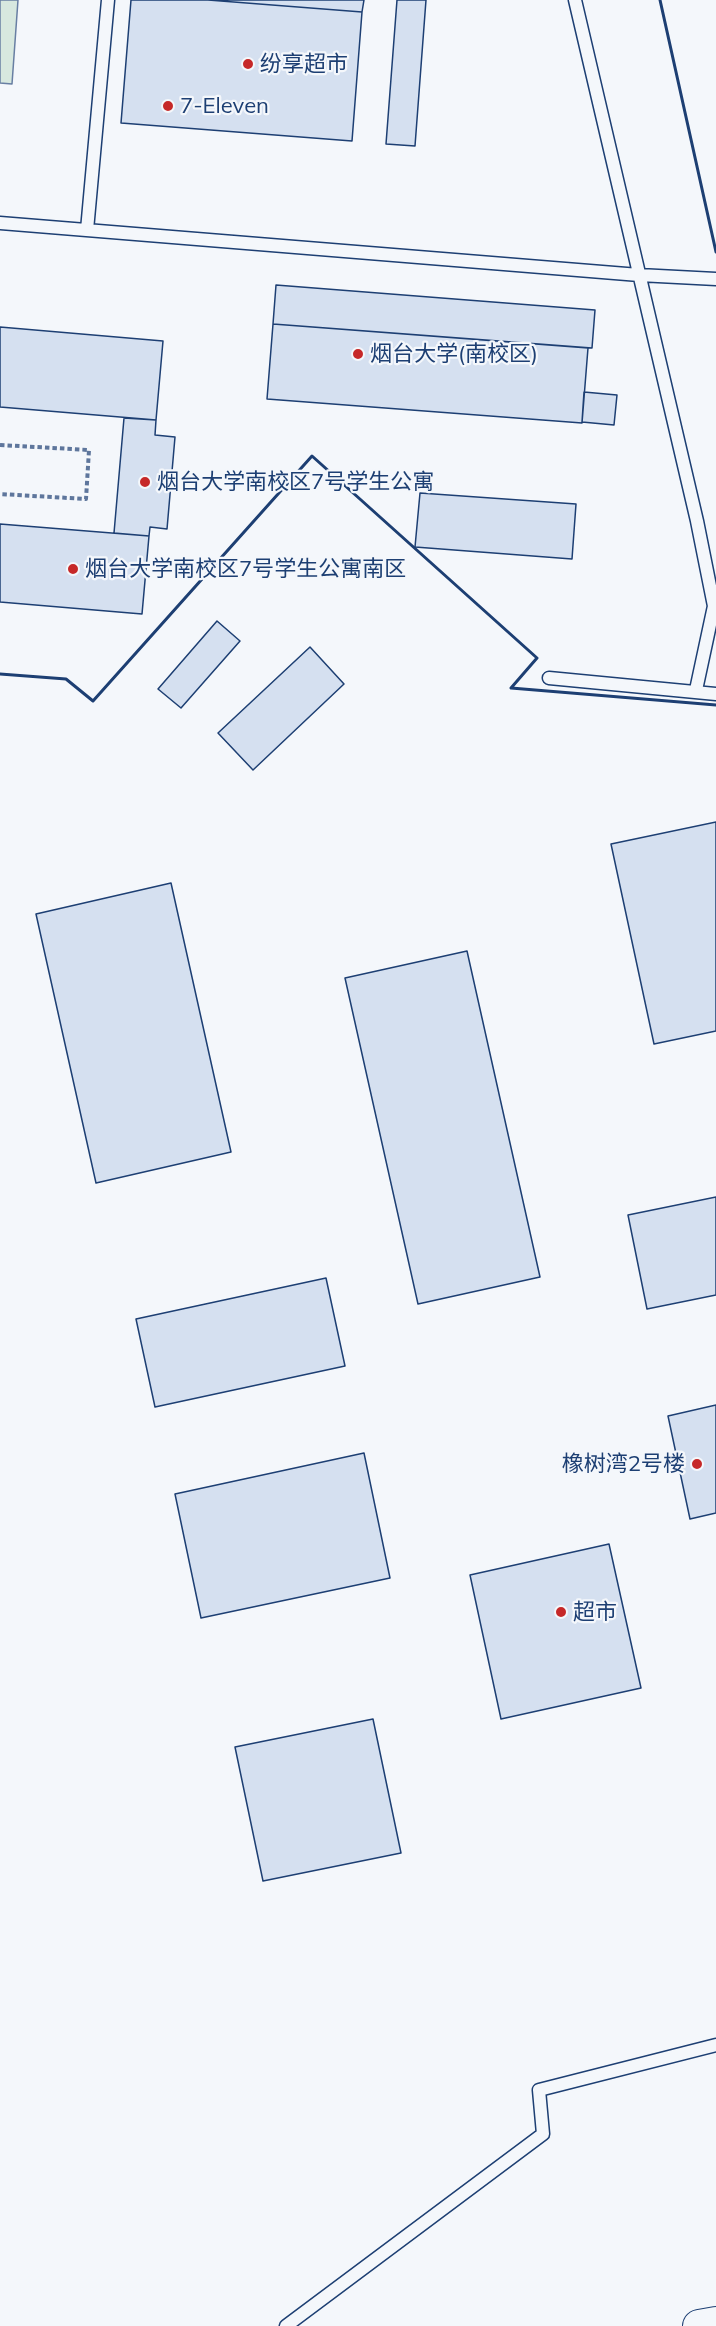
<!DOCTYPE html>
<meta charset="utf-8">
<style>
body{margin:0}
canvas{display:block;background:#f4f7fb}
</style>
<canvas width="716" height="2326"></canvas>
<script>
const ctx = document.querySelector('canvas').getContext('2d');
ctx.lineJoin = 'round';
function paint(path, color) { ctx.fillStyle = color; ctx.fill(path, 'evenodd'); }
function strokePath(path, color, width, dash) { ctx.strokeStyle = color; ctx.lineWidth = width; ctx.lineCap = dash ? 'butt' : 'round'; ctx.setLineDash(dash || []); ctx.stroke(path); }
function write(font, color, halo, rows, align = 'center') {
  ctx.font = font + ' Mulish,"Noto Sans SC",sans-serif'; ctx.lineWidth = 4.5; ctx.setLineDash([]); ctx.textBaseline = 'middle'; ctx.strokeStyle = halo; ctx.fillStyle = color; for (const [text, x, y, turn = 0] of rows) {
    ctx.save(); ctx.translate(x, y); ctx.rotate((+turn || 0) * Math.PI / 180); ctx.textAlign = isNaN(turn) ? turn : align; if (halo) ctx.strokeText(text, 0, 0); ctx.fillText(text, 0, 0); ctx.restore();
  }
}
const green = new Path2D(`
 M0,0H18L12,84L0,83Z`);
paint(green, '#d7e8df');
strokePath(green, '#687fa3', 1.5);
const building = new Path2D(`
 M131,0H208L362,12L352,141L121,123Z
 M208,0H364L362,12Z
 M397,0H426L415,146L386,144Z
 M276,285L595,310L592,348L273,324Z
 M273,324L588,348L582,423L267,399Z
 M0,327L163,341L156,420L0,407Z
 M584,392L617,395L614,425L582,422Z
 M124,418L156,420L155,435L175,437L167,529L150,527L149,536L114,533Z
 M420,493L576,504L572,559L415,547Z
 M0,524L149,536L142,614L0,602Z
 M217,621L240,641L181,708L158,689Z
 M310,647L344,684L253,770L218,733Z
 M716,822V1031L654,1044L611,844Z
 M171,883L231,1152L96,1183L36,914Z
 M467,951L540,1277L418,1304L345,978Z
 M716,1197V1295L647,1309L628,1215Z
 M326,1278L345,1366L155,1407L136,1319Z
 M716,1405V1513L690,1519L668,1416Z
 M364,1453L390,1578L201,1618L175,1494Z
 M609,1544L641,1688L501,1719L470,1575Z
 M373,1719L401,1853L263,1881L235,1747Z`);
paint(building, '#d5e0f0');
strokePath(building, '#1d3f73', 1.5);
const service = new Path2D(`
 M575,0L697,521L714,606L696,690
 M0,223L639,275L716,279
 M87,230L108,0
 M549,678L716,694
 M286,2326L543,2134L539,2090L716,2045`);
const tertiary = new Path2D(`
 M699,2326L716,2323`);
strokePath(service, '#1d3f73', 15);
strokePath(tertiary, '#1d3f73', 34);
strokePath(new Path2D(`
 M0,445L89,450L86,499L0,494`), '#5e769c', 4, [4.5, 3]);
strokePath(service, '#f4f7fb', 12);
strokePath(tertiary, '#f4f7fb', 32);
strokePath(new Path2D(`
 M660,0L716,252
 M0,674L66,679L93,701L312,456L537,658L511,688L716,705`), '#1d3f73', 3);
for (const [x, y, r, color] of [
 [248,64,6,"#c62828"],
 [168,106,6,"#c62828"],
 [358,354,6,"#c62828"],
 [145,482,6,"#c62828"],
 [73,569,6,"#c62828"],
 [697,1464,6,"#c62828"],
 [561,1612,6,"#c62828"]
]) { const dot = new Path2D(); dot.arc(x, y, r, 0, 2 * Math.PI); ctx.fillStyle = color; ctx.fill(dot); strokePath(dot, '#f4f7fb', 2); }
write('22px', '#1d3f73', '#f4f7fb', [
 ["纷享超市",260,64],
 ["7-Eleven",180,106],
 ["烟台大学(南校区)",370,354],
 ["烟台大学南校区7号学生公寓",157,482],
 ["烟台大学南校区7号学生公寓南区",85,569],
 ["橡树湾2号楼",685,1464,"right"],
 ["超市",573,1612]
], 'left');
</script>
